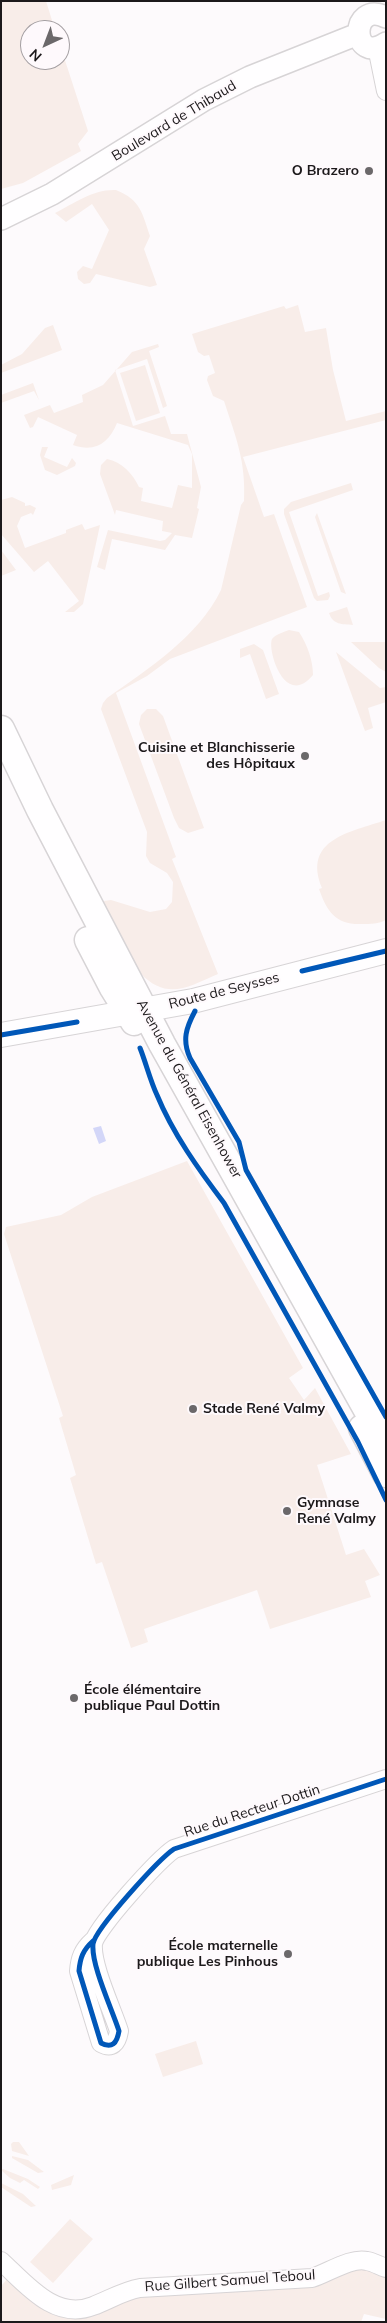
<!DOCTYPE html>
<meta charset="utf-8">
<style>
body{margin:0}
#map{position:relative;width:387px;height:2323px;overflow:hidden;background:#fdfafc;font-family:Mulish,sans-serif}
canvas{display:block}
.frame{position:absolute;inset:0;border:2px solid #1c191b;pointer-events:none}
.north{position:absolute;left:20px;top:20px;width:50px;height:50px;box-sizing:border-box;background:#fef9fc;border:1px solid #a49fa2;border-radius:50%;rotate:223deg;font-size:14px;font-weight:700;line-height:20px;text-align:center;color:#1c191b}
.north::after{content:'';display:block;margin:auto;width:18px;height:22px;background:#6b686a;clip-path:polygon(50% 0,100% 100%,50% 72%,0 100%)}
</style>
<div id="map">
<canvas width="387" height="2323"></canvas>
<div class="frame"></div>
<div class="north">N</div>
</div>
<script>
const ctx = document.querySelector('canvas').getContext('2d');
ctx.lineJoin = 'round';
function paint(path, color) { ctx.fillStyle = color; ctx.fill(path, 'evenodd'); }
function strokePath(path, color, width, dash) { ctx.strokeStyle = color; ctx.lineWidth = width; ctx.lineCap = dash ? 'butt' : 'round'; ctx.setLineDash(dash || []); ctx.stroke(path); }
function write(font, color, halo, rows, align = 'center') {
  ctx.font = font + ' Mulish,sans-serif'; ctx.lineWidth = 4; ctx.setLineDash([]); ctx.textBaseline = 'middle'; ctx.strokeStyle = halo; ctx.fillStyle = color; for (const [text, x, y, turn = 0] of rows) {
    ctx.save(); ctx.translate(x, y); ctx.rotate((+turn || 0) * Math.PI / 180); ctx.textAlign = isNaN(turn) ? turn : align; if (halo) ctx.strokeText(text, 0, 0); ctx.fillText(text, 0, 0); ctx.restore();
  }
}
paint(new Path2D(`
 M1,1H46L55,30H30V60H60V45L88,131L78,144L81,151L23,183L1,189Z
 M116,190C141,200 142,213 150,236L144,249L157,285L150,287L96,274L90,283L84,284L78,279L77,272L83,266L92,269L109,230L92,204L66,222L55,213C75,203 93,189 116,190Z
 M298,305L305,332L326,328L333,370L346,421L386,411V420L243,457L264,517L274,514L307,607L170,659L147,676L116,693L176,857L172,859L218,974C188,987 167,1001 140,973L103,906L104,901L111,900L150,912L166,909L172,902L173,882L167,873L150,863L146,856L147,832L101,709L103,703L107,698C148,669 198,637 221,590L241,505L244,501C246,461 236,438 224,401L213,396L207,380L208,376L215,373L209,355L204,356L198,352L192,334L284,306L286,309Z
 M53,325L62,350L1,373V365L22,354L45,328Z
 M158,344L159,347L149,351L167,406L163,408L147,359L115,370L133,426L165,416L171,434H187L201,487L197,508L199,509L192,538L175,535L165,550L112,539L105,570L97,567L108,530L160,541L165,540L172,533L162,531L163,521L116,510L115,515L100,474L101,465L107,459C122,462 133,474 139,487L143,488L141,501L172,508L178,485L192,488V454L188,445L117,423C109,443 95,453 73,445L77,435L38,417L33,427L30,428L24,415L50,405L54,413L83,402L82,395L103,385L132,352Z
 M145,365L160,413L136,421L120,373Z
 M33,383L39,400L34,391L1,403V395Z
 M42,447H48L44,457L67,467L72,458L76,463L75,466L57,475L45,470L40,455Z
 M351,483L353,490L289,512L318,596L329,592L330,596L328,600L317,601L314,598L284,514V509L291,502Z
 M12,497L25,503V506L30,505L36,508L33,515L31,513L21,517L17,526L25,548L66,533V530L82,524L85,530L100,525L83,604L74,612H65L79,601L48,561L34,572L1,534V500Z
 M317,513L346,594L341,592L315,517Z
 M1,550L16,570L1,576Z
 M347,607L353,625C342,624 333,625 329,613Z
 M289,630L299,632C307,644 313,660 313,675C285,709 267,650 272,639C276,634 284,632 289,630Z
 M351,642H386V672L379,668Z
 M254,644L263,650L279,694L266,699L250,654L240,658V649Z
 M336,652L380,688L386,687V702L368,708L373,728L365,731Z
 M147,709H156L163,716L204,828L188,833L179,828L174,818L139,724L141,715Z
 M386,820V920C379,924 370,924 362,924C336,925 327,912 319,889L322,888C302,839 351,832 386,820Z
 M187,1161L303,1368L289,1378L304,1400L315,1388L351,1454L317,1465L346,1555L364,1549L380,1575L365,1581L371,1597L270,1629L257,1590L144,1629L148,1642L131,1648L102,1562L96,1564L70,1478L76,1475L59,1418L63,1416L4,1234L6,1227L61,1215L92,1197Z
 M196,2041L203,2064L163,2077L155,2054Z
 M13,2142H19L29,2156L12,2151L11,2144Z
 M12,2156L28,2160L44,2172L38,2173L12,2158Z
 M3,2169L28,2179L40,2187L38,2189L24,2180L20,2183L10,2178L1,2170Z
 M74,2175L71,2185L52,2190L51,2185Z
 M1,2183L23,2194L36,2206L31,2207L1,2187Z
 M70,2219L93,2239L53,2283L30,2262Z
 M352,2266L386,2271V2319L364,2314L361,2322H1V2286L11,2275L61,2310L132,2293Z`), '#f8ede9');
paint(new Path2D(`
 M101,1126L106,1141L99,1144L93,1128Z`), '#d3d6f8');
const minor = new Path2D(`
 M377,47L386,91
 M93,1941C83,1950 80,1958 79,1971L101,2043C112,2049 117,2043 119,2031C112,2009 91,1965 93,1944C95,1929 159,1859 174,1849L386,1779
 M1,2261C26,2284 55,2321 93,2306C109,2300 123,2291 140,2288L312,2278C328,2273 351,2257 367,2261C373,2262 380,2266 386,2268`);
const tertiary = new Path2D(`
 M386,17C349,0 351,66 386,43
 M1,219L52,194L204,100L250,77L358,34`);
const secondary = new Path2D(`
 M1,1035L193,1001L386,951`);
const primary = new Path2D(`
 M1,729L40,810L162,1044L386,1444
 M88,940L113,988L134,1022
 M362,1428L386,1474`);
strokePath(minor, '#d7d4d6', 20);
strokePath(tertiary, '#d7d4d6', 24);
strokePath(secondary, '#d7d4d6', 26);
strokePath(primary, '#d7d4d6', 29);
strokePath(minor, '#fffeff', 18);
strokePath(tertiary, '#fffeff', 21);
strokePath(secondary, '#fffeff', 24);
strokePath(primary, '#fffeff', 26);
strokePath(new Path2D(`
 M302,971L386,951
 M195,1011C186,1028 182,1040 190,1058L239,1142L246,1170L386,1417
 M1,1035L77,1022
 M140,1048C146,1063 150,1080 157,1095C173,1134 199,1170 224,1203L358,1442L386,1500
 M93,1941C83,1950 80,1958 79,1971L101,2043C112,2049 117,2043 119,2031C112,2009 91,1965 93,1944C95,1929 159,1859 174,1849L386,1779`), '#0057b8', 5);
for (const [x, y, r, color] of [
 [369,171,5,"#6b686a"],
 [305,756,5,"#6b686a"],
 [193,1409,5,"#6b686a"],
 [287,1511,5,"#6b686a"],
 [74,1698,5,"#6b686a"],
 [288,1954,5,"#6b686a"]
]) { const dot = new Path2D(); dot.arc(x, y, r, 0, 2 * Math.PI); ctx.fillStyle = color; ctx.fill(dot); strokePath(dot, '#fef9fc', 2); }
write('14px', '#1c191b', '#fef9fc', [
 ["Boulevard de Thibaud",174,121,-31],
 ["Route de Seysses",224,991,-14],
 ["Avenue du Général Eisenhower",189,1089,61],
 ["Rue du Recteur Dottin",252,1811,-18],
 ["Rue Gilbert Samuel Teboul",230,2281,-4]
]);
write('bold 14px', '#1c191b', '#fef9fc', [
 ["O Brazero",359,171],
 ["Cuisine et Blanchisserie",295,748],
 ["des Hôpitaux",295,764],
 ["Stade René Valmy",203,1409,"left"],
 ["Gymnase",297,1503,"left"],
 ["René Valmy",297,1519,"left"],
 ["École élémentaire",84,1690,"left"],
 ["publique Paul Dottin",84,1706,"left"],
 ["École maternelle",278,1946],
 ["publique Les Pinhous",278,1962]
], 'right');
</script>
